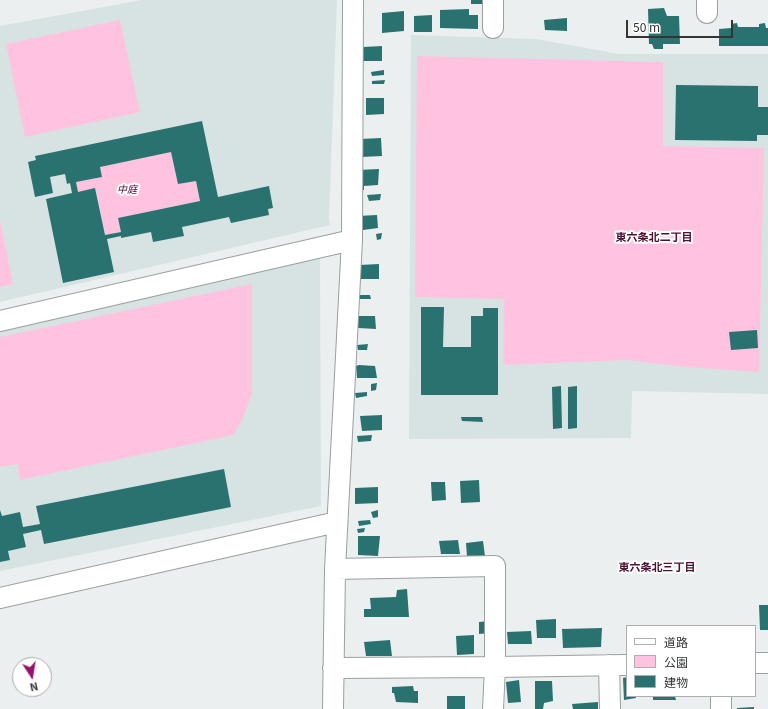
<!DOCTYPE html>
<meta charset="utf-8">
<style>
body{margin:0}
#map{position:relative;width:768px;height:709px;overflow:hidden;background:#ebefef;font-family:Georgia,"Noto Sans JP",serif}
canvas{display:block}
.legend{position:absolute;left:626px;top:625px;width:130px;height:72px;box-sizing:border-box;background:#fff;border:1px solid #adaeae;margin:0;padding:5px 7px;list-style:none;font-size:12px;color:#333535}
.legend li{display:flex;align-items:center;gap:8px;height:20px}
.legend b{width:20px;border:1px solid #adaeae}
.north{position:absolute;left:12px;top:657px;width:40px;height:40px;box-sizing:border-box;background:#fff;border:1px solid #adaeae;border-radius:50%;rotate:168deg;font-size:11px;font-weight:700;line-height:16px;text-align:center;color:#333535}
.north::after{content:'';display:block;margin:auto;width:14px;height:18px;background:#971268;clip-path:polygon(50% 0,100% 100%,50% 72%,0 100%)}
.scale{position:absolute;left:626px;top:20px;width:107px;height:18px;box-sizing:border-box;border:2px solid #333535;border-top:0;padding-left:5px;font-size:12px;line-height:14px;white-space:nowrap;color:#333535;-webkit-text-stroke:3px #fff;paint-order:stroke}
</style>
<div id="map">
<canvas width="768" height="709"></canvas>
<ul class="legend">
<li><b style="height:5px;background:#fff"></b>道路</li>
<li><b style="height:11px;background:#ffc3e0"></b>公園</li>
<li><b style="height:11px;background:#297270"></b>建物</li>
</ul>
<div class="north">N</div>
<div class="scale">50 m</div>
</div>
<script>
const ctx = document.querySelector('canvas').getContext('2d');
ctx.lineJoin = 'round';
function paint(path, color) { ctx.fillStyle = color; ctx.fill(path, 'evenodd'); }
function strokePath(path, color, width, dash) { ctx.strokeStyle = color; ctx.lineWidth = width; ctx.lineCap = dash ? 'butt' : 'round'; ctx.setLineDash(dash || []); ctx.stroke(path); }
function write(font, color, halo, rows, align = 'center') {
  ctx.font = font + ' Georgia,"Noto Sans JP",serif'; ctx.lineWidth = 4; ctx.setLineDash([]); ctx.textBaseline = 'middle'; ctx.strokeStyle = halo; ctx.fillStyle = color; for (const [text, x, y, turn = 0] of rows) {
    ctx.save(); ctx.translate(x, y); ctx.rotate((+turn || 0) * Math.PI / 180); ctx.textAlign = isNaN(turn) ? turn : align; if (halo) ctx.strokeText(text, 0, 0); ctx.fillText(text, 0, 0); ctx.restore();
  }
}
paint(new Path2D(`
 M142,0H337L329,219L330,225L0,302V26Z
 M411,35L536,39L619,54H768V394L632,391L631,438L409,439Z
 M320,256L321,506L0,571V329Z`), '#d6e3e2');
paint(new Path2D(`
 M120,20L140,112L25,137L6,44Z
 M417,56L663,62V146L764,148L759,372L686,367L627,360L503,365L504,299L415,297Z
 M171,152L178,184L196,181L200,201L118,218L121,232L105,235L96,188L78,192L76,182L102,177L100,167Z
 M0,221L13,284L0,287Z
 M252,284V393L243,418L234,435L20,480L17,464L0,467V337Z`), '#ffc3e0');
paint(new Path2D(`
 M471,0H487V4H471Z
 M664,8L667,16H679L680,44H663V49H654L652,44H649L648,9Z
 M469,9V15H478V29L440,28V10Z
 M404,11V31L382,33V13Z
 M432,15V32H414V16Z
 M567,18V31L545,30L544,20Z
 M737,23L738,27H759V24L765,23L766,28H768V46H719V29L731,28V24Z
 M382,46V61H363V47Z
 M384,70V75L372,76L371,72Z
 M385,80L384,84H372V81Z
 M676,85L758,86V107H768V135H757V141L675,140Z
 M366,98H384V114L366,115Z
 M202,121L218,197L269,186L273,208L268,209L269,215L231,223L229,217L182,227L184,236L153,242L151,232L121,238V236L107,239L114,272L63,283L46,199L72,193L70,183L67,184L65,174L50,177L53,193L35,197L28,162L36,160L35,156ZM171,152L178,184L196,181L200,201L118,218L121,232L105,235L95,188L78,192L76,182L102,177L100,167Z
 M381,138L382,156L361,157L360,139Z
 M379,169L378,185L364,186V190H362L358,170Z
 M381,194L380,200L369,201L367,195Z
 M377,215L378,228L363,230V233H361L357,216Z
 M382,233L381,239L377,240L376,234Z
 M379,264V279H360L359,265Z
 M359,295H370L371,299H359Z
 M421,307H444L443,347H471V316H483V308H498V395H421Z
 M357,316H375L376,329L358,328Z
 M757,330L758,348L731,350L729,332Z
 M368,344L367,350H358L357,345Z
 M359,365L375,366L377,378H357L356,366Z
 M377,383L376,390L371,391V384Z
 M561,386L562,428L553,429L552,387Z
 M577,386V428L568,429V387Z
 M367,392V396L356,398L355,393Z
 M382,415V430L362,431L360,416Z
 M461,417H482L483,422L462,421Z
 M372,435L371,441L358,442L357,436Z
 M224,469L231,507L44,544L41,530L23,534L26,547L8,551L10,560L0,562V510L2,516L20,512L23,527L40,524L36,506Z
 M479,480L480,502L461,503L460,481Z
 M431,482H445L446,500L432,501Z
 M378,487V503L355,504V488Z
 M378,510V517L373,518L371,512Z
 M370,520L371,524L359,526L358,521Z
 M365,528L364,532L358,533L357,529Z
 M358,536H380L378,556L358,555Z
 M458,540L460,554H441L439,541Z
 M483,541L485,556L467,557L466,543Z
 M407,589L409,617H364V609H371L370,598L396,597L397,590Z
 M759,605H768V630H760Z
 M556,619V638H537L536,620Z
 M490,621V633L479,634V622Z
 M602,628L601,647L563,648L562,629Z
 M531,631L532,644H508L507,632Z
 M474,635V654L457,655L456,636Z
 M390,640L392,656H366L364,642Z
 M627,677V696H636V698L624,700L623,678Z
 M519,680L521,702L508,703L506,682Z
 M535,681H552L553,701L544,703L543,709H535Z
 M413,686L414,691H418V703L396,702L394,693H392V687Z
 M447,696H465V709H447Z
 M653,696H675L676,700H653Z
 M598,702V709H573L572,704Z
 M754,707V709H737V708Z`), '#297270');
const minor = new Path2D(`
 M707,0V13
 M493,28V0
 M0,321L352,240
 M335,569L495,566V667L627,665
 M0,598L337,522
 M755,663H768
 M609,665L610,709
 M333,668L495,667L493,709
 M721,696V709
 M333,709L335,569L352,240L353,0`);
strokePath(minor, '#9b9f9f', 22);
strokePath(minor, '#fff', 20);
write('italic 10px', '#4e0033', '#fff', [
 ["中庭",127,189]
]);
write('bold 11px', '#4e1035', '#fff', [
 ["東六条北二丁目",654,237],
 ["東六条北三丁目",657,567]
]);
</script>
